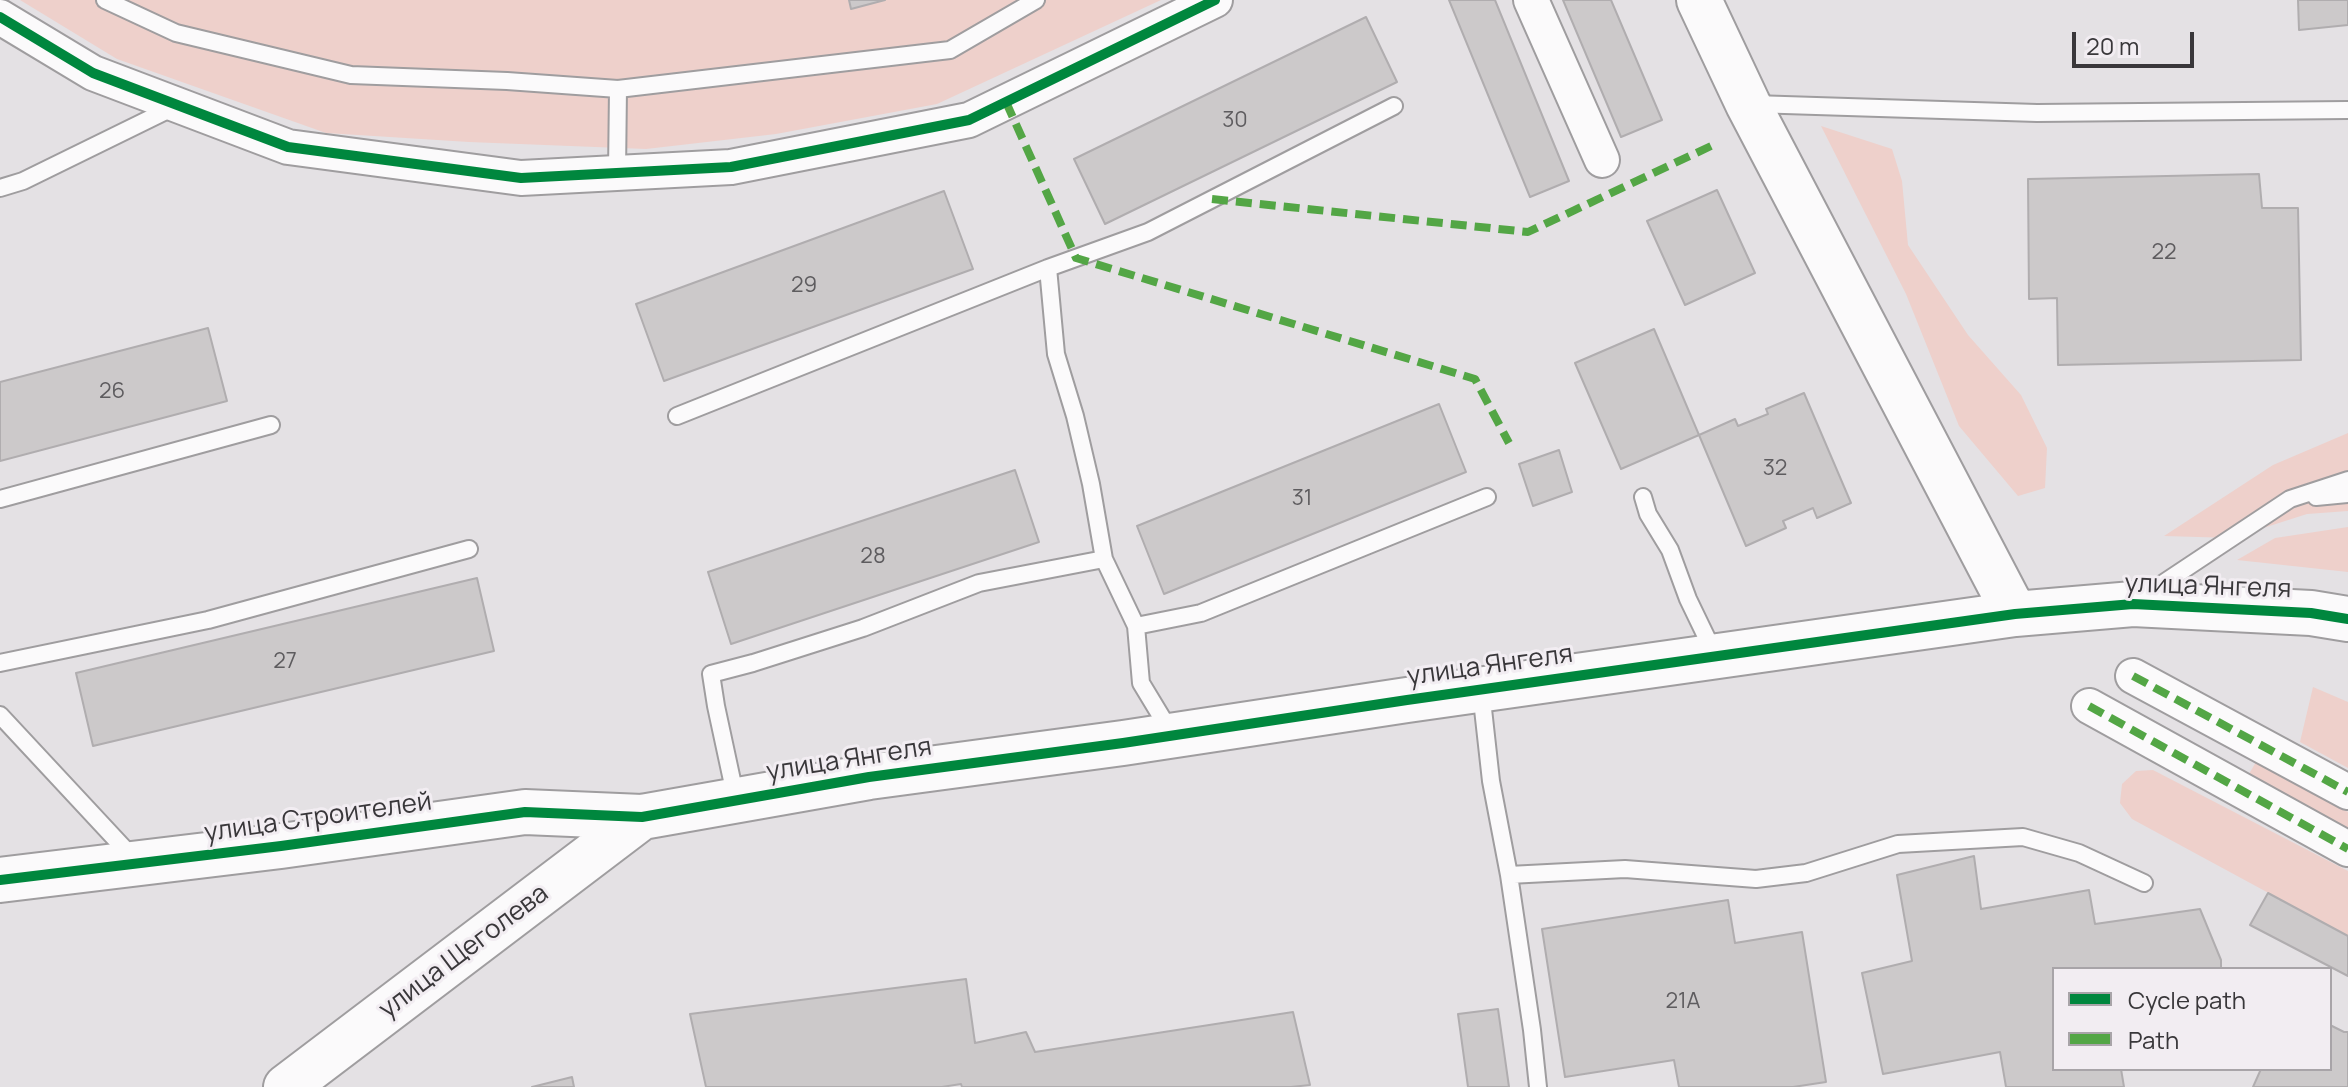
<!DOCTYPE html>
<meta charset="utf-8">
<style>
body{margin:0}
#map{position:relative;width:2348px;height:1087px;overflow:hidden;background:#e4e1e4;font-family:Manrope,sans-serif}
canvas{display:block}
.legend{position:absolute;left:2052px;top:967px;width:280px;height:104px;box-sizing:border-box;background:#f2edf2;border:2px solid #a8a4a8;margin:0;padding:10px 14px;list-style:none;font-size:24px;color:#39373a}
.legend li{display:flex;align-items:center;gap:16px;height:40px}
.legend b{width:40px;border:2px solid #a8a4a8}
.scale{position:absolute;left:2072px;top:32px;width:122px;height:36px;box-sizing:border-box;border:4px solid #39373a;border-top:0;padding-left:10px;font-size:24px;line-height:28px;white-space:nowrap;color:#39373a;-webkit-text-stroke:6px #f2edf2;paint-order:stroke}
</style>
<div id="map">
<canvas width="2348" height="1087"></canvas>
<ul class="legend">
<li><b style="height:10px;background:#00873e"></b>Cycle path</li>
<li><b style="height:10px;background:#53a645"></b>Path</li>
</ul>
<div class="scale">20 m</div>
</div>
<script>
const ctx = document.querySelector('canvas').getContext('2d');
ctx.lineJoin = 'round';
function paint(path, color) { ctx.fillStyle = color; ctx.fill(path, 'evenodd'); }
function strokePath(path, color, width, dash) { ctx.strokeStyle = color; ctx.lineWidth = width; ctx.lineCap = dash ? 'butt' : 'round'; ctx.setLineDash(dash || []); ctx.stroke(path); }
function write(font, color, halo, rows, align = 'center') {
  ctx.font = font + ' Manrope,sans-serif'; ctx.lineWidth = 6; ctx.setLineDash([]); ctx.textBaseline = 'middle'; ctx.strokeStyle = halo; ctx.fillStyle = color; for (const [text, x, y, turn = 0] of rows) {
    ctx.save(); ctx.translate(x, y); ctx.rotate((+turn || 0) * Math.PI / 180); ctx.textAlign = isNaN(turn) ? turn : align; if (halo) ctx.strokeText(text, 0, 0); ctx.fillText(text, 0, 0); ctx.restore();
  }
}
paint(new Path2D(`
 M20,0H1161L937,104L776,134L646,149L469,142L326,133L117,59Z
 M1821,126L1892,149L1902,181L1908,245L1968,335L2021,395L2047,448L2045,488L2018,496L1959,426L1906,294Z
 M2348,433V511L2307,514L2232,538L2164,536L2273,465Z
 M2348,527V572L2237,560L2275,538Z
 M2313,687L2348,702V768L2300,742Z
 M2256,762L2348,812V834L2246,779Z
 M2153,770L2348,871V936L2132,819L2120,803L2122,784L2136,771Z`), '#eed0cb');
const building = new Path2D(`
 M849,0H885L851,9Z
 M1449,0H1495L1569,181L1530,197Z
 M1563,0H1611L1662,120L1621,137Z
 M2298,0H2348V25L2299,30Z
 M1366,17L1397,82L1105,224L1074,159Z
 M2259,174L2262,208H2298L2301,360L2058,365L2057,298L2029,299L2028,179Z
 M1717,190L1755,273L1685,305L1647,221Z
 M944,191L973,269L664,381L636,304Z
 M208,328L227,401L0,461V382Z
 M1654,329L1699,435L1621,469L1575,363Z
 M1804,393L1851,503L1817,518L1813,508L1783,521L1786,528L1746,546L1699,435L1735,419L1738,426L1768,414L1766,409Z
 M1439,404L1466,472L1164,594L1137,526Z
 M1559,450L1572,492L1533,506L1519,464Z
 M1015,470L1039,542L731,644L708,572Z
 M477,578L494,651L93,746L76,673Z
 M1974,856L1981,909L2089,890L2095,924L2200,909L2221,960V969H2054V1069H2121L2124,1087H2006L2000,1052L1883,1074L1862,973L1912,961L1897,875Z
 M2268,893L2348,936V976L2250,925Z
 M1728,900L1735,943L1802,932L1826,1082L1793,1087H1679L1674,1060L1565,1077L1542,929Z
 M966,979L975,1043L1026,1032L1035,1052L1293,1012L1310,1085L1291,1087H962L961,1084L942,1087H706L690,1014Z
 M1498,1009L1509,1087H1468L1458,1014Z
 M2330,1025L2344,1032H2348V1087H2253L2261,1069H2330Z
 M572,1077L574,1087H532Z`);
paint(building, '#ccc9ca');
strokePath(building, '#b0adaf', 2);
const lane = new Path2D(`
 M105,0L176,33L351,75L507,81L618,89
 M1753,104L2037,113L2348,110
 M617,173L618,89L950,50L1036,0
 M0,188L23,181L176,106
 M1048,268L1056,354L1075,416L1091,484L1104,559L1136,626L1141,683L1170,731
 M677,416L1048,268L1148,232L1394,106
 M1643,497L1648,514L1670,550L1688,599L1715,655
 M2316,497L2348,494
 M0,499L271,425
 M2147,594L2290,499L2348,480
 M1136,626L1201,613L1487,497
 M0,663L208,620L469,549
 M1481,691L1491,781L1509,875L1532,1030L1538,1087
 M0,715L135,860
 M736,799L716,706L711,674L753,663L863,628L979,583L1104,559
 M1509,875L1625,869L1756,879L1806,873L1898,844L2023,837L2079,853L2144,883`);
const street = new Path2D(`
 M1531,0L1602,160
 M0,17L93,73L288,147L521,178L731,167L969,120L1215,0
 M2133,676L2348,792
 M2089,706L2348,849`);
const secondary = new Path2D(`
 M1699,0L1748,104L2015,614
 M0,880L281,846L525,812L642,817L869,777L1123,743L1407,700L2015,614L2133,604L2311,613L2348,619
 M286,1087L642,817`);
strokePath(lane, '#9f9d9f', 20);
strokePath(street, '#9f9d9f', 38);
strokePath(secondary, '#9f9d9f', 48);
strokePath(lane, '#fbfafb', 16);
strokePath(street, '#fbfafb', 34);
strokePath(secondary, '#fbfafb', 44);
strokePath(new Path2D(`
 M1006,102L1076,258L1475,379L1509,443
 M1212,199L1528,232L1711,146
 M2133,676L2348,792
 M2089,706L2348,849`), '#53a645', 8, [16, 8]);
strokePath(new Path2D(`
 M0,17L93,73L288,147L521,178L731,167L969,120L1215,0
 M0,880L281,846L525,812L642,817L869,777L1123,743L1407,700L2015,614L2133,604L2311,613L2348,619`), '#00873e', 10);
write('22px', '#5e5c5f', null, [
 ["30",1235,121],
 ["22",2164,253],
 ["29",804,286],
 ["26",112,392],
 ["32",1775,469],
 ["31",1302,499],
 ["28",873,557],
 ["27",285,662],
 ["21А",1683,1002]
]);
write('26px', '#39373a', '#f2edf2', [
 ["улица Янгеля",2208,587,2],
 ["улица Янгеля",1490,666,-8],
 ["улица Янгеля",849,760,-9],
 ["улица Строителей",318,818,-8],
 ["улица Щеголева",464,952,-37]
]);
</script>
